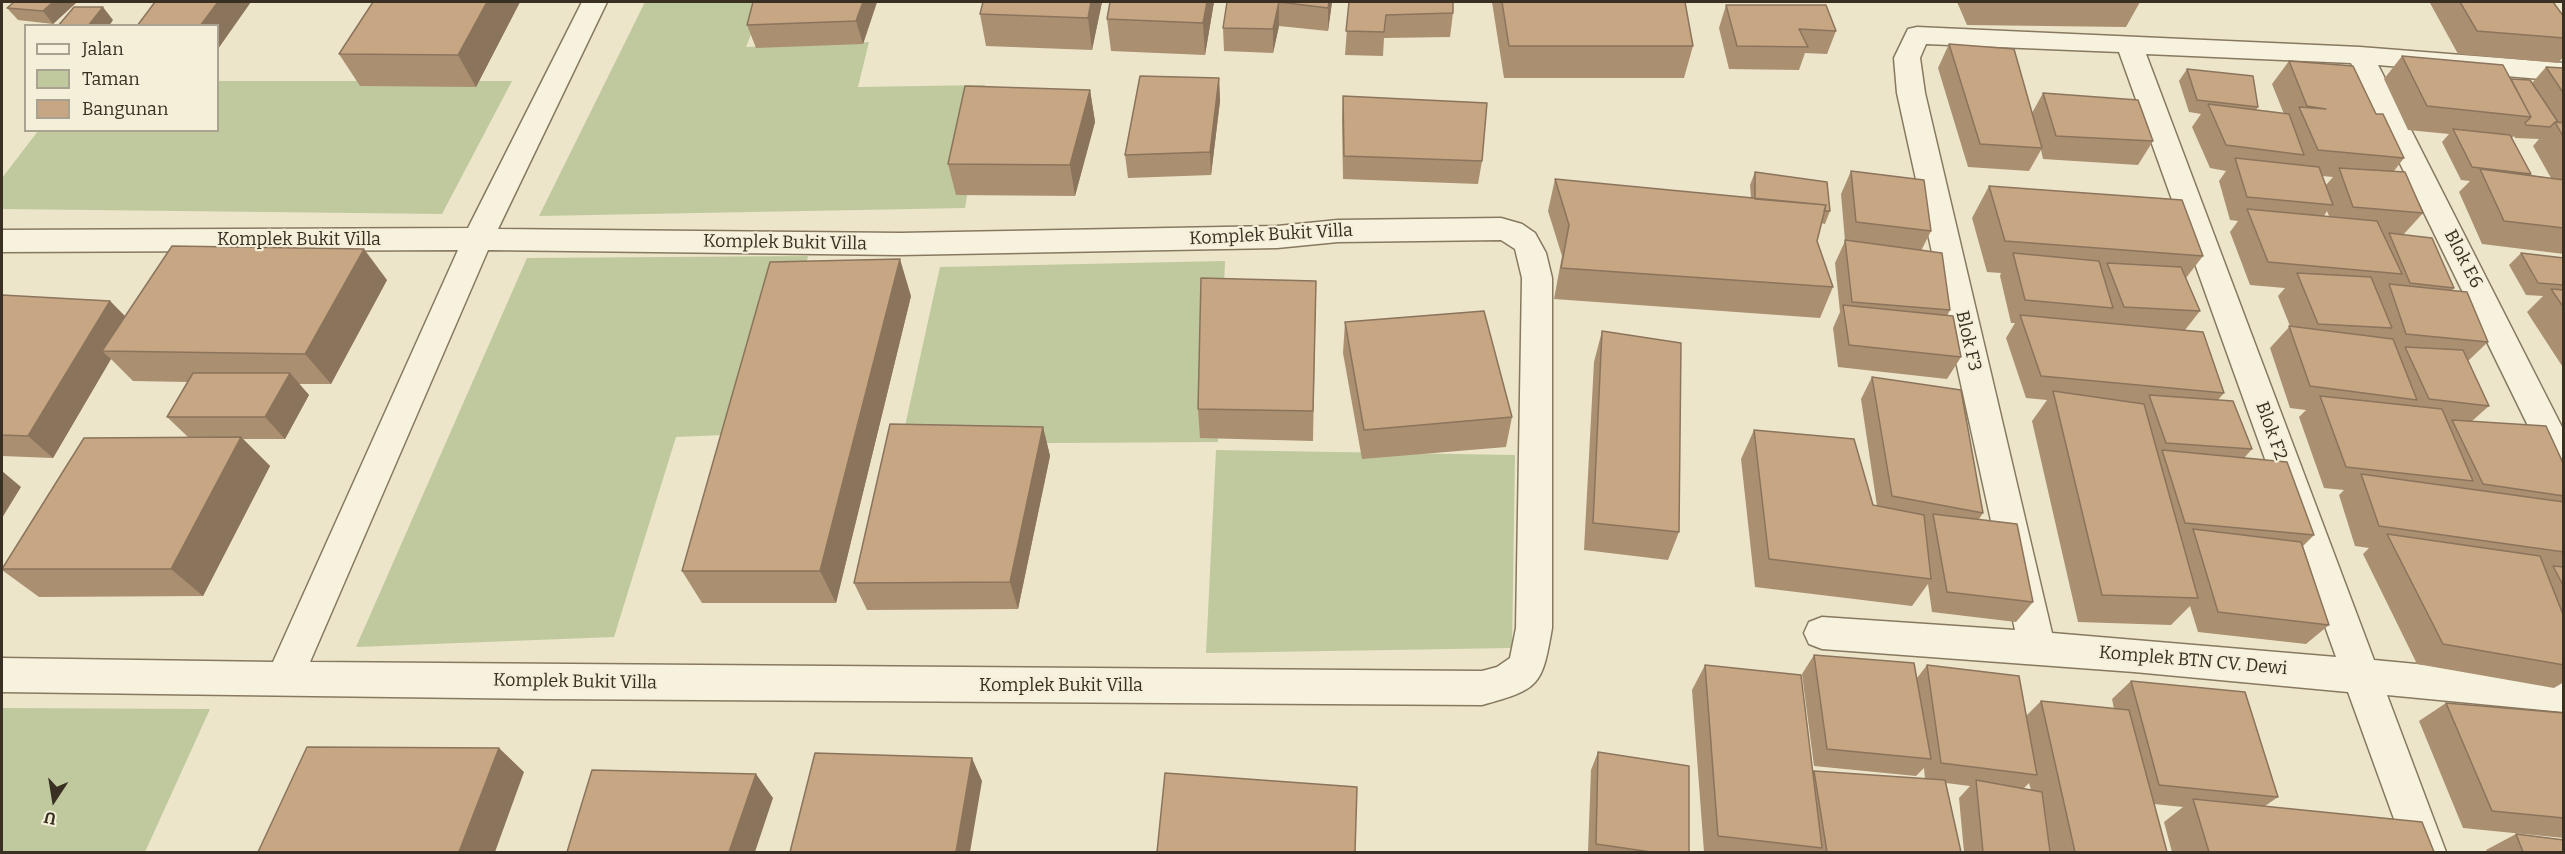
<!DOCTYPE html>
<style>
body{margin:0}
#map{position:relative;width:2565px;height:854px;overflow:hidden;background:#ece5ca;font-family:Bitter,serif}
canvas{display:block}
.frame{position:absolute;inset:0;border:3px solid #392f22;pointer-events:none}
.legend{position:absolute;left:24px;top:24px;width:195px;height:108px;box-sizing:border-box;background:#f4efd9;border:2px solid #a9a290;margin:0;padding:8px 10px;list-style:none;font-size:18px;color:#392f22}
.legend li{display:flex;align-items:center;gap:12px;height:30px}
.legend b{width:30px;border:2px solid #a9a290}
.north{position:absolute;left:24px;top:770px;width:60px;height:60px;-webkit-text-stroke:4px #f4efd9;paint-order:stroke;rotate:192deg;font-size:16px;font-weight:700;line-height:24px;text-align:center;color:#392f22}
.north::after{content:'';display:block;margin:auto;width:21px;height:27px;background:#392f22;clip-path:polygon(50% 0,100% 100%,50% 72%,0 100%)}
</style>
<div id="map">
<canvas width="2565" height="854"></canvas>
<div class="frame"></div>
<ul class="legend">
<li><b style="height:8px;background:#f7f2dd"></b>Jalan</li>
<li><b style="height:16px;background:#c0c99e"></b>Taman</li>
<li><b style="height:16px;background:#c7a683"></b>Bangunan</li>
</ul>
<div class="north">U</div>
</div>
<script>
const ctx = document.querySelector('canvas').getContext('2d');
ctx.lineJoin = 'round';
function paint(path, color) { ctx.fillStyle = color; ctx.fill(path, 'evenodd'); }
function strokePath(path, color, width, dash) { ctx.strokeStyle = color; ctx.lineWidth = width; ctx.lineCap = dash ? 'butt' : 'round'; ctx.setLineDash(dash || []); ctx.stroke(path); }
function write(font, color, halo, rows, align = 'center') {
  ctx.font = font + ' Bitter,serif'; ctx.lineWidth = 4.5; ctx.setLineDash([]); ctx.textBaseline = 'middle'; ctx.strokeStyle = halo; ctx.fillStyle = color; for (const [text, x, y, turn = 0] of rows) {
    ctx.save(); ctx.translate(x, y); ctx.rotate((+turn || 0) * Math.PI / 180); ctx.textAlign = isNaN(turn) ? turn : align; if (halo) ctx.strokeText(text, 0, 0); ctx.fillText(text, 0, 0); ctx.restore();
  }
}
paint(new Path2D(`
 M645,2H764L746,47L869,42L858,87L985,85L965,208L539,216Z
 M218,81H512L442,214L2,209V178L38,131L218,130Z
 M808,256L770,433L676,437L614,637L356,647L527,258Z
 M1225,261L1218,442L901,444L940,267Z
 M1216,450L1515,455L1512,648L1206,653Z
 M2,708L210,709L145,852H2Z`), '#c0c99e');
const minor = new Path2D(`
 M582,2H607L498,229L900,233L1277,226L1338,220L1501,218L1522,224L1535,233L1546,253L1552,278V628C1542,686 1540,689 1482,705L547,699L2,692V658L273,662L458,250L2,252V230L468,228ZM1501,240L1515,249L1522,278L1516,628L1510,658L1497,667L1482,671L310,662L488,250L900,255L1277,248L1338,242Z
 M1917,27L2360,47L2564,63V81L2378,65L2564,431V479L2552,475L2351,63L2146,54L2374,660L2564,678V712L2387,695L2446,852H2406L2348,692L2134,672L1822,649L1809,644L1804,633L1809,622L1822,617L2015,630L1897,93L1894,58L1908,29ZM1926,44L2119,52L2336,657L2052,633L1925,93L1920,58Z`);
strokePath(minor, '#877960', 3);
paint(minor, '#f7f2dd');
paint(new Path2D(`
 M4,2H77L53,24L18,20L7,8L13,2Z
 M373,2H520L476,87L360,86L339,54Z
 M753,2H877L863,44L756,48L747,25Z
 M983,2H1102L1092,50L986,46L980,14Z
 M1110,2H1214L1205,55L1111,51L1107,19Z
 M1227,2H1332L1328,31L1279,26L1273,53L1224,51L1223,28Z
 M1349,2L1453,13L1450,37L1384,38L1383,56L1345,55Z
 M1492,2H1685L1693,46L1684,78H1504Z
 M1957,2H2140L2126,27L1967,25Z
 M2431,2H2553L2564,17V56L2558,63L2458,54L2430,3Z
 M1726,5L1836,31L1827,54L1805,53L1799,70L1729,69L1719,28Z
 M1949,44L2032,113L2043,93L2153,141L2138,165L2043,159L2041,150L2029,171L1968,167L1938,68Z
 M2402,56L2532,83L2546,67L2564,68V254L2482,244L2459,192L2470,181L2461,180L2442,142L2449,134L2408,130L2384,79ZM2514,136L2515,138L2539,139L2533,146L2551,178L2530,175L2531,174L2512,138Z
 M2289,61L2376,114L2404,158L2394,171L2423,213L2404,234L2454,288L2452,290L2488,342L2468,361L2489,406L2472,421L2564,465V682L2554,688L2417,664L2363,554L2369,548L2355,546L2339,495L2344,490L2324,488L2299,417L2306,410L2290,408L2270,348L2290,326L2278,296L2285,288L2250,285L2230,232L2238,221L2230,220L2219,181L2226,171L2210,168L2192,127L2201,114L2189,112L2179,81L2187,69L2258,107L2256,110L2284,114L2272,84ZM2322,176L2333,177L2326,185ZM2327,211L2329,216H2324Z
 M1219,78L1220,101L1211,175L1128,178L1125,155Z
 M1090,90L1095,122L1075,196L956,195L948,164Z
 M1343,96L1482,161L1478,184L1343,179L1342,120Z
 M1851,171L1931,231L1921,251L1950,310L1947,316L1961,357L1947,379L1838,367L1833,328L1840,312L1835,263L1845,241L1841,194Z
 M1755,172L1830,211L1825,224L1821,223L1817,241L1833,287L1820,318L1554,299L1562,256L1548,211L1555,179L1751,198L1750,185Z
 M1989,186L2203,256L2186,278L2200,311L2185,330L2224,393L2218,400L2252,449L2245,457L2314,535L2303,546L2329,625L2306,644L2198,632L2190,606L2171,625L2078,622L2032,421L2047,400L2026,398L2006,338L2015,323H2011L2000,276L2001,273L1987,272L1972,218Z
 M2521,253L2564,258V369L2527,312L2543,296L2526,295L2509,265Z
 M387,280L331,384H299L309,395L285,439H243L270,466L203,596L39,597L2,570L188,437L167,417L188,382L133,381L111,359L53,458L2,456V295L110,301L125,317Z
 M1316,281L1313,441L1200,438L1198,409Z
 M911,296L836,603H702L682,571Z
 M1345,322L1512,417L1506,447L1362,459L1343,353Z
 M1602,331L1679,532L1668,560L1584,550L1594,362Z
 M1872,377L1983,513L1979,519L2033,602L2016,622L1932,612L1928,584L1912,606L1755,587L1741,459L1754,430L1873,505L1877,506L1861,399Z
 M1043,427L1050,456L1018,609L867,610L854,583Z
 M1814,655L1917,678L1927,665L2026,716L2041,701L2114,709L2112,699L2131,681L2278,797L2265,806L2434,852H2172L2164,822L2183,807L2154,804L2167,852H1964L1959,798L1970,786L1946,783L1961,852H1704L1692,690L1705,665L1813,773L1814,771L1925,779L1924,768L1916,776L1814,766L1802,674ZM2029,783L2031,790L2023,789Z
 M2446,703L2564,713V838L2463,828L2419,721Z
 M1598,752L1689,852H1588L1591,770Z
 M2516,834L2564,852H2487L2486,850Z`), '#ab8f71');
paint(new Path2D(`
 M53,2H77L53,24L43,11Z
 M218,2H251L218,49V26H200Z
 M487,2H520L476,87L458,55Z
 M863,2H877L863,44L856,21Z
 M1091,2H1102L1092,50L1088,18Z
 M1207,2H1214L1205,55L1203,23Z
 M1279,2V26L1273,53V29Z
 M1329,2H1332L1328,31V8Z
 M103,7L113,20L109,26H88Z
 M1219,78L1220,101L1211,175L1210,152Z
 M1090,90L1095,122L1075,196L1070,165Z
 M364,249L387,280L331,384L305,354Z
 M900,259L911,296L836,603L820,571Z
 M110,301L132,323L102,351L111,359L53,458L28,436Z
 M290,373L309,395L285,439L265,417Z
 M1043,427L1050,456L1018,609L1010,582Z
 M241,437L270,466L203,596L171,569Z
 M2,471L21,487L2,518Z
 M499,748L524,772L495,852H459Z
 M972,758L982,781L970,852H956Z
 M756,774L773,798L755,852H729Z`), '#8b745c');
const building = new Path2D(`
 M14,2H53L43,11L7,8Z
 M155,2H218L200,26H137Z
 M373,2H487L458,55L339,54Z
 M753,2H863L856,21L747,25Z
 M983,2H1091L1088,18L980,14Z
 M1110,2H1207L1203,23L1107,19Z
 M1227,2H1329L1328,8L1279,2L1273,29L1223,28Z
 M1349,2H1453V13L1386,15L1384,32L1346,31Z
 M1502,2H1685L1693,46H1509Z
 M2460,2H2553L2564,17V38L2477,31Z
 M1726,5H1826L1836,31L1799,29L1808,47L1737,46Z
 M74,7H103L88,26H58Z
 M1949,44L2014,49L2042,148L1980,144Z
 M2402,56L2503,65L2531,117L2427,106Z
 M2289,61L2353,66L2376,114H2383L2404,158L2318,150L2299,107L2326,109L2307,106Z
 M2546,67L2564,68V94Z
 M2187,69L2253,76L2258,107L2197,100Z
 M1140,76L1219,78L1210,152L1125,155Z
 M2511,79L2530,80L2558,122H2555L2550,127L2526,125L2525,123L2531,117Z
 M965,86L1090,90L1070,165L948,164Z
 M2043,93L2138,100L2153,141L2056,136Z
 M1343,96L1487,103L1482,161L1344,156Z
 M2208,104L2289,114L2304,155L2226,145Z
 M2555,122L2564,123V138Z
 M2453,129L2510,135L2531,174L2472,167Z
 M2235,158L2319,167L2333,205L2247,197Z
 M2339,168L2405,172L2423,213L2353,207Z
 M2480,169L2564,180V228L2504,221Z
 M1851,171L1924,180L1931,231L1856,222Z
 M1755,172L1827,182L1830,211H1824L1826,205L1755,199Z
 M1555,179L1826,205L1817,241L1833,287L1561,268L1569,225Z
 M1989,186L2182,200L2203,256L2005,241Z
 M2247,209L2377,221L2402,274L2268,262Z
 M2389,233L2432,238L2454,288L2410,283Z
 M1845,240L1942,253L1950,310L1852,302Z
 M172,246L364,249L305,354L102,351Z
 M2013,253L2099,261L2113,308L2025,300Z
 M2521,253L2564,258V285L2538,283Z
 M900,259L820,571H682L770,262Z
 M2107,263L2181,267L2200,311L2124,307Z
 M2297,273L2371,277L2392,328L2318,324Z
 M1201,278L1316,281L1313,411L1198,409Z
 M2389,284L2467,292L2488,342L2406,334Z
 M2551,289L2564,290V308Z
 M2,295L110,301L28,436L2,435Z
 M1843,305L1953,316L1961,357L1849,345Z
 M1484,311L1512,417L1364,430L1345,322Z
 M2020,315L2203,332L2224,393L2041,376Z
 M2289,326L2393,339L2417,400L2310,386Z
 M1602,331L1681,343L1679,532L1593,523Z
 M2405,347L2463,350L2489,406L2429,399Z
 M193,373H290L265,417H167Z
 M1872,377L1961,390L1983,513L1892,496Z
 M2053,391L2144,404L2198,598L2102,595Z
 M2149,395L2233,401L2252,449L2166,443Z
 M2320,396L2442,409L2473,481L2346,467Z
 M2452,420L2546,426L2564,465V496L2483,484Z
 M890,424L1043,427L1010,582L854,583Z
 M1754,430L1854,439L1873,505L1924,515L1931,579L1769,559Z
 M241,437L171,569H2L84,438Z
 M2162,450L2287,462L2314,535L2185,523Z
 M2361,474L2564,502V552L2379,526Z
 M1933,514L2017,524L2033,602L1947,592Z
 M2193,529L2301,542L2329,625L2218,612Z
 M2387,534L2540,556L2564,617V665L2443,644Z
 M2553,566L2564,567V587Z
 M1814,655L1914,663L1931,759L1827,749Z
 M1705,665L1801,675L1822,848L1718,836Z
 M1927,665L2019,676L2037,775L1941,763Z
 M2131,681L2245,692L2278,797L2159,785Z
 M2041,701L2129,710L2167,852H2075Z
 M2446,703L2564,713V818L2492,811Z
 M307,747L499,748L459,852H258Z
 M1598,752L1689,766V852H1651L1596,844Z
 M815,753L972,758L956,852H790Z
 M592,770L756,774L729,852H567Z
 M1814,771L1945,780L1961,852H1827Z
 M1165,773L1357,787L1355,852H1157Z
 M1976,780L2042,792L2050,852H1983Z
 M2193,799L2422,822L2434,852H2209Z
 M2516,834L2564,840V852H2523Z`);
paint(building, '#c7a683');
strokePath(building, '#8b745c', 1.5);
write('18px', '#392f22', '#f4efd9', [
 ["Komplek Bukit Villa",1271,235,-3],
 ["Komplek Bukit Villa",299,240],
 ["Komplek Bukit Villa",785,243,1],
 ["Blok E6",2463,259,63],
 ["Blok F3",1968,341,77],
 ["Blok F2",2271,431,70],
 ["Komplek BTN CV. Dewi",2193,661,5],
 ["Komplek Bukit Villa",575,682,1],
 ["Komplek Bukit Villa",1061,686]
]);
</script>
